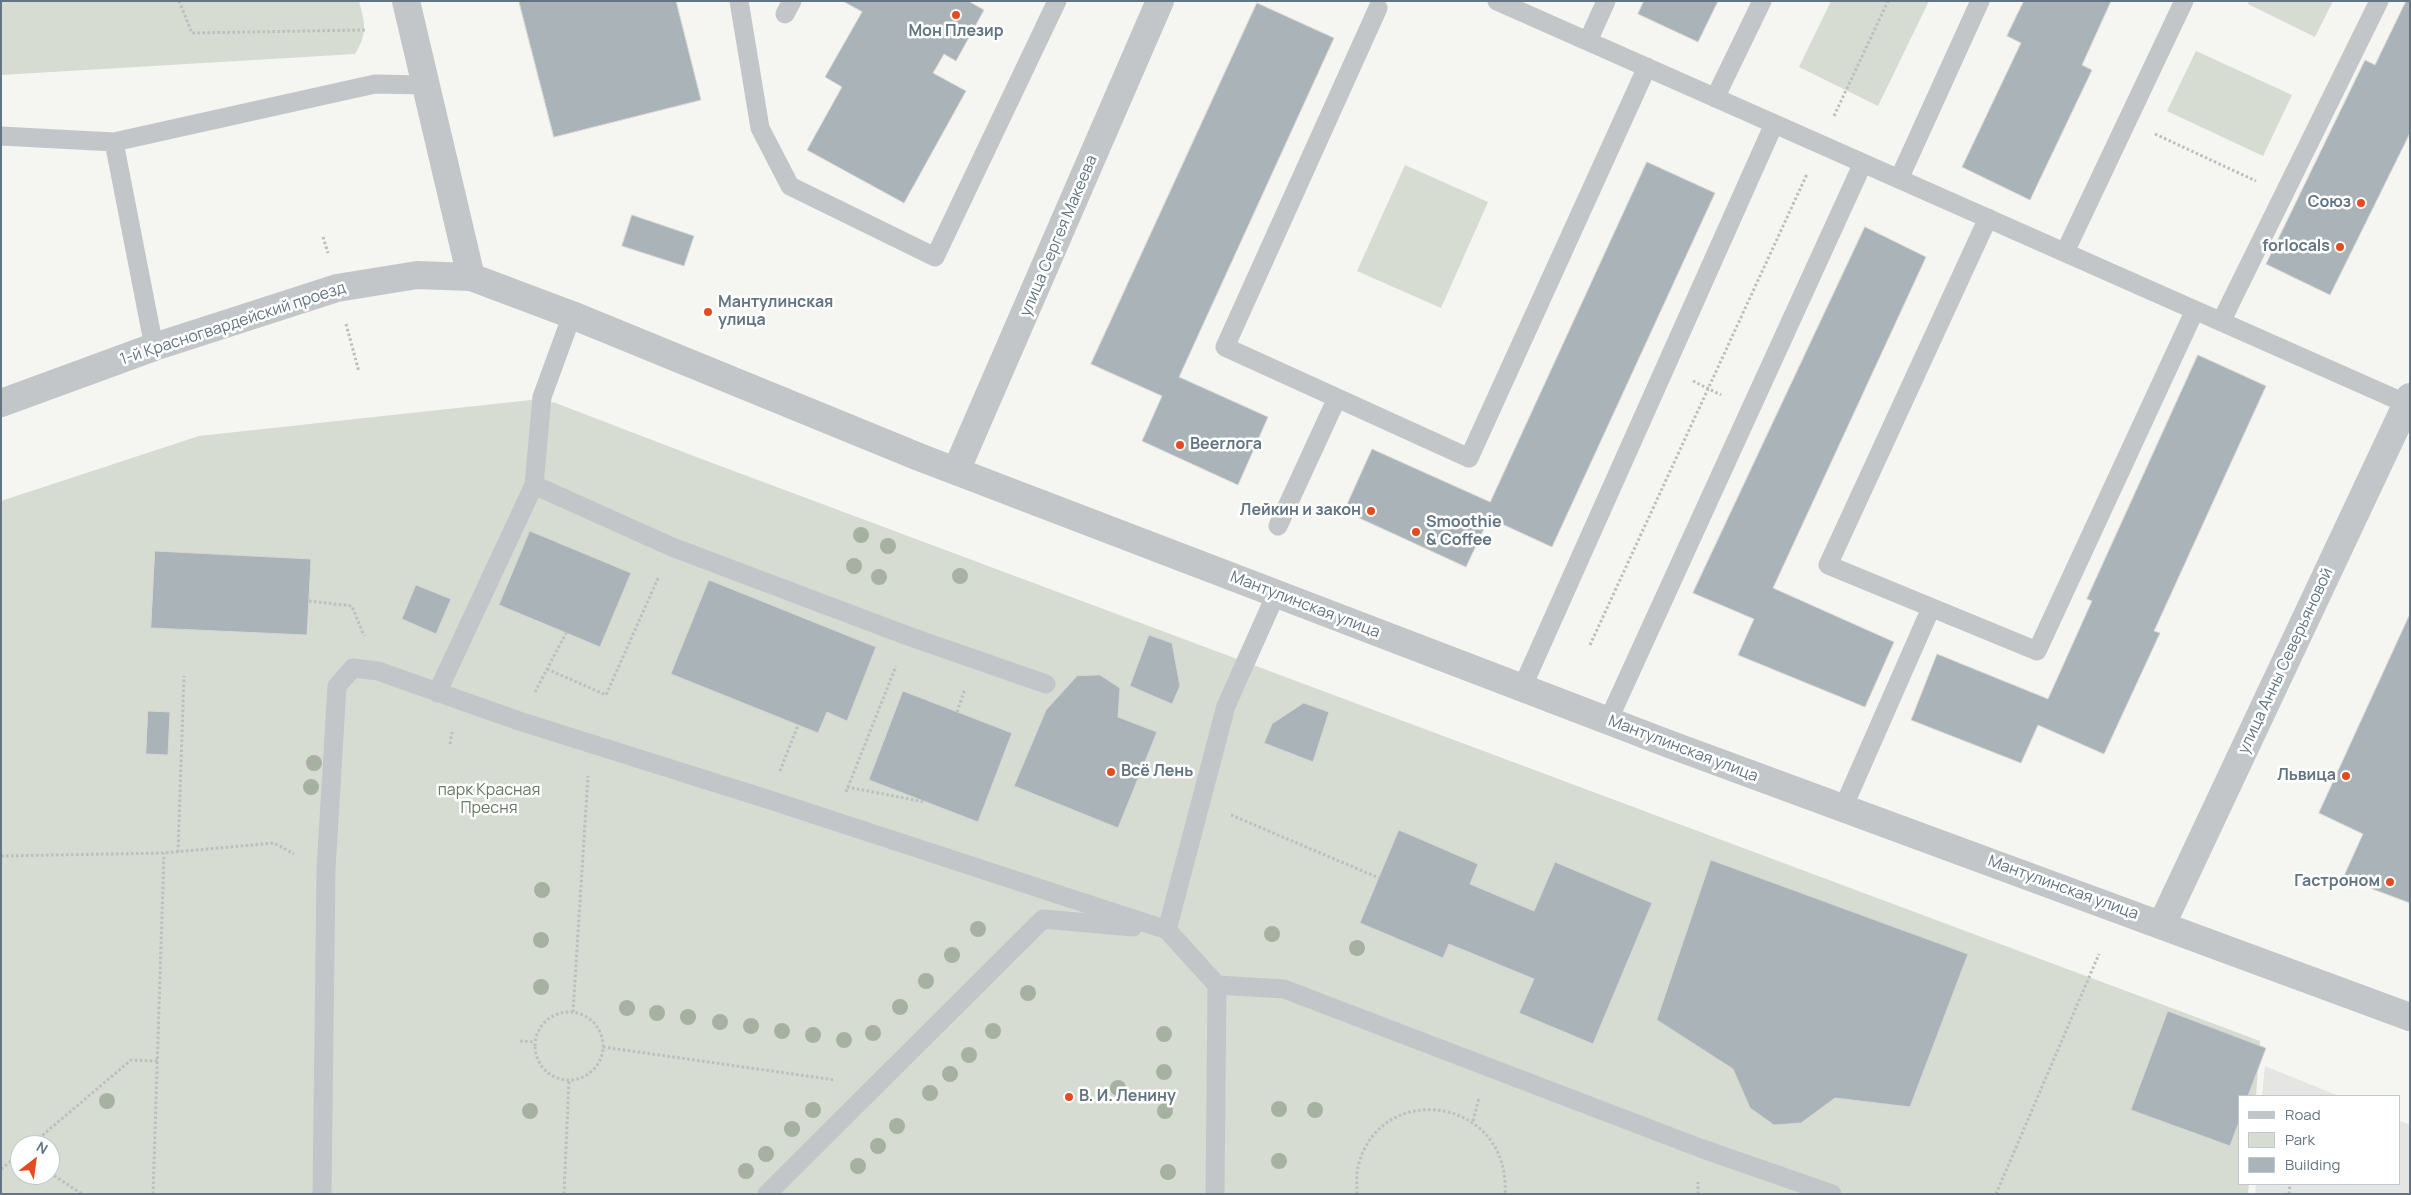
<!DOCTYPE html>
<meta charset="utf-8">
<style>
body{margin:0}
#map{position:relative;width:2411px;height:1195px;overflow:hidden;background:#f5f5f1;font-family:Manrope,sans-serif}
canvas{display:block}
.frame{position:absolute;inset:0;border:2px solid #637582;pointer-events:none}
.legend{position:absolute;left:2238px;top:1095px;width:162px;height:90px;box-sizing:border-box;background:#fff;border:1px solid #c1c8cd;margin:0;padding:6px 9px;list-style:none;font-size:15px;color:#637582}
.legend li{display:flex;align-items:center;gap:10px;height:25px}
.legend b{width:25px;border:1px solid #c1c8cd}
.north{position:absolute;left:10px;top:1135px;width:50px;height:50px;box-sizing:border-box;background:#fff;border:1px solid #c1c8cd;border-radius:50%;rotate:30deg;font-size:14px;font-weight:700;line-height:20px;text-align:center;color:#637582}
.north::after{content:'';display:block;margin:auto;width:18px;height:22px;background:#e54b21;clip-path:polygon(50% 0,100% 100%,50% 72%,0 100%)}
</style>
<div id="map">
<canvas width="2411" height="1195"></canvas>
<div class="frame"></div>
<ul class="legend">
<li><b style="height:6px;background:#c2c6c9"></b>Road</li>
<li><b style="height:14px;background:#d6dcd2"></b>Park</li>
<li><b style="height:14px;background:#aab3b7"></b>Building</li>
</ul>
<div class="north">N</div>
</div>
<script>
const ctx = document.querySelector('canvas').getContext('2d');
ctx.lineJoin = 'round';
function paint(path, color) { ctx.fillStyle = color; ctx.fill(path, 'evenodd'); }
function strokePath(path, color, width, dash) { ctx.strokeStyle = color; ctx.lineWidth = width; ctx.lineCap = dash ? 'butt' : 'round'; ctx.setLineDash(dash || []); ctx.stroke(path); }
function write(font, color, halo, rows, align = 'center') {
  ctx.font = font + ' Manrope,sans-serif'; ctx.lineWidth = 5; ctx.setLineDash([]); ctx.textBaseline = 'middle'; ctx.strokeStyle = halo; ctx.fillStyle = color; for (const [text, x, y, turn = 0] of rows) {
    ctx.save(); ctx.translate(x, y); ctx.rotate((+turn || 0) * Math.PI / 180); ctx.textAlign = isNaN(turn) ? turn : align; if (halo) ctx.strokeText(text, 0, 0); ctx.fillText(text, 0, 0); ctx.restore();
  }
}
paint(new Path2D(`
 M2265,1066L2339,1096H2262Z
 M2400,1121L2410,1125V1194H2255L2256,1184H2400Z`), '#e5e6e4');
paint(new Path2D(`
 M1,1H359C365,24 368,33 355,54L1,75Z
 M1831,1H1929L1878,106L1799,67Z
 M2249,1H2333L2315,37L2248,4Z
 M2196,51L2292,95L2263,156L2167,111Z
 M1405,165L1488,202L1441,308L1357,271Z
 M540,399L552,403L553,402L699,458L2260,1041L2256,1096H2240V1184H2249L2248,1194H1V501L199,436ZM20,1145H50V1175H20Z`), '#d6dcd2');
const building = new Path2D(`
 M519,1H676L701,100L554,137Z
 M843,1H968L984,10L956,61L944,54L933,73L966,91L904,203L807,150L842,87L825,77L862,12Z
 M1644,1H1718L1698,42L1638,14Z
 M2024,1H2111L2082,65L2092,70L2030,200L1962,167L2021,43L2007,36Z
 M2410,1V133L2330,295L2266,264L2365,60L2375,65L2406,1Z
 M1257,3L1334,38L1179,377L1268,417L1238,485L1142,441L1162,396L1091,364Z
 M1647,162L1715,193L1552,547L1489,518L1466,567L1344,511L1372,449L1490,502Z
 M632,215L694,236L684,266L622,246Z
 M1865,227L1926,257L1773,588L1894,642L1865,707L1738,655L1754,619L1693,593Z
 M2198,355L2266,386L2154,631L2160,633L2104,754L2038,725L2021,763L1911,720L1937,654L2048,699L2092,601L2087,599Z
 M530,531L631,573L600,647L499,605Z
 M155,551L311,559L307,635L151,628Z
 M709,580L876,647L847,721L827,712L818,733L671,674Z
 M416,585L451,599L436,634L402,619Z
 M2410,614V903L2343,878L2363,834L2319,813Z
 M1149,635L1172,643L1180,686L1172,704L1130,686Z
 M1100,675L1120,688L1118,717L1157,732L1118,828L1014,786L1046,710L1077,676Z
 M903,691L1012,733L978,822L869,780Z
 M1304,703L1329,712L1313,762L1264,743L1272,724Z
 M148,711L170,712L168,755L146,754Z
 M1399,830L1478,864L1470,884L1534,911L1555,862L1652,903L1593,1044L1519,1013L1534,979L1449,944L1443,958L1360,923Z
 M1711,860L1968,954L1910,1107L1835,1098L1801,1123L1774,1125L1750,1108L1733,1069L1657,1020Z
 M2168,1011L2266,1048L2248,1096H2240V1119L2230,1146L2131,1110Z`);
paint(building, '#aab3b7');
strokePath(building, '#d6d6d4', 1);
strokePath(new Path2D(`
 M179,1L192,33L365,30
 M1834,116L1888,1
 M2155,134L2256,181
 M323,237L328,253
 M346,324L359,372
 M1693,381L1721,395
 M309,601L352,606L364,636
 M1590,645L1807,174
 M547,669L606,695L659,576
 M535,692L566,633
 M957,712L965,689
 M450,744L452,732
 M780,771L798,725
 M847,787L925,802
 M846,792L896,666
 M1231,815L1379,878
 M178,852L184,676
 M1,856L164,853L274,843L294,854
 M573,1012L588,776
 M535 1046a34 34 0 1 1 68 0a34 34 0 1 1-68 0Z
 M520,1041L535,1042
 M603,1047L835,1080
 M1473,1121L1479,1098
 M31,1145L131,1060L158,1061
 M1,1169L20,1154
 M50,1173L82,1194
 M153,1194L164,853
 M564,1194L569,1080
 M1357,1194C1357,1185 1356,1175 1358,1167C1379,1078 1511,1097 1505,1194
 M1698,1194V1182
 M1996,1194L2099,954
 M2289,1194L2290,1184`), '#bcbec0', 3, [2.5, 2.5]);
strokePath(new Path2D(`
 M739,1L760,128L790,186L935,257L1057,1
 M1497,1L2407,404
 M1378,8L1225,347L1469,458L1647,67
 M785,14L792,1
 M1588,41L1606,1
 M1715,98L1762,1
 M1,136L114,142
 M1899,179L1980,1
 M1988,218L1828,565L2037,651L2195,310
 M2065,252L2184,1
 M2221,322L2379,1
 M154,347L114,142L375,84L425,85
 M534,485L672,547L908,636L1046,684
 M1278,526L1337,398
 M1522,688L1774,124
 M437,693L534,485L542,397L572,315
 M1608,721L1863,163
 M1843,808L1931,608
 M1043,919L1133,927
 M1167,930L1226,706L1276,594
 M322,1194L326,869L337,686L353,668L378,671L519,721L770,800L1167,930L1217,985L1284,989L1700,1148L1832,1194
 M767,1194L1043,919
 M1215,1194L1217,985`), '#c2c6c9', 19);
strokePath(new Path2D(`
 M406,1L471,277
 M2162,924L2410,397`), '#c2c6c9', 28);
strokePath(new Path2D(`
 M1,403L154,347L337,288L417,275L471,277L572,315L919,457L1669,744L2410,1017
 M956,471L1160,1`), '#c2c6c9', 28);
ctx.fillStyle = '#a7b1a2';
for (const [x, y] of [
 [861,535],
 [888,546],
 [854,566],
 [960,576],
 [879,577],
 [314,763],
 [311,787],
 [542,890],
 [978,929],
 [1272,934],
 [541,940],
 [1357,948],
 [952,955],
 [926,981],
 [541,987],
 [1028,993],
 [900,1007],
 [627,1008],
 [657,1013],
 [688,1017],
 [720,1022],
 [751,1026],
 [782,1031],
 [993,1031],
 [873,1033],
 [1164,1034],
 [813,1035],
 [844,1040],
 [969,1055],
 [1164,1072],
 [950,1074],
 [1118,1088],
 [930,1093],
 [107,1101],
 [1279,1109],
 [813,1110],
 [1315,1110],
 [530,1111],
 [1165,1111],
 [897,1126],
 [792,1129],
 [878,1146],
 [766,1154],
 [1279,1161],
 [858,1166],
 [746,1171],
 [1168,1172]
]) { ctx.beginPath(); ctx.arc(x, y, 8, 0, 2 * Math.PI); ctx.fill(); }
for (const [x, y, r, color] of [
 [956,15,5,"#e54b21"],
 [2361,203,5,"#e54b21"],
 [2340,247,5,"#e54b21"],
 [708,312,5,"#e54b21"],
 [1180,445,5,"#e54b21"],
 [1371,511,5,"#e54b21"],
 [1416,532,5,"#e54b21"],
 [1111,772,5,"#e54b21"],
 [2346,776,5,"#e54b21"],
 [2390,882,5,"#e54b21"],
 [1069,1097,5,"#e54b21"]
]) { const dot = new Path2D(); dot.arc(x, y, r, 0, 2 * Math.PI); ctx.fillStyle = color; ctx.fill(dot); strokePath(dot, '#fff', 2); }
write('bold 16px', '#637582', '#fff', [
 ["Мон Плезир",956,32,"center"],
 ["Союз",2351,203],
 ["forlocals",2330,247],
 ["Мантулинская",718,303,"left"],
 ["улица",718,321,"left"],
 ["Beerлога",1190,445,"left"],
 ["Лейкин и закон",1361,511],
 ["Smoothie",1426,523,"left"],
 ["& Coffee",1426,541,"left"],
 ["Всё Лень",1121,772,"left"],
 ["Львица",2336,776],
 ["Гастроном",2380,882],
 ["В. И. Ленину",1079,1097,"left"]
], 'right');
write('16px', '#637582', '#fff', [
 ["улица Сергея Макеева",1059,236,-67],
 ["1-й Красногвардейский проезд",233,324,-18],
 ["Мантулинская улица",1305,605,21],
 ["улица Анны Северьяновой",2286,661,-65],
 ["Мантулинская улица",1683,749,21],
 ["Мантулинская улица",2063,888,20]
]);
write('16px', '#677a62', '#fff', [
 ["парк Красная",489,791],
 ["Пресня",489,809]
]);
</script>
